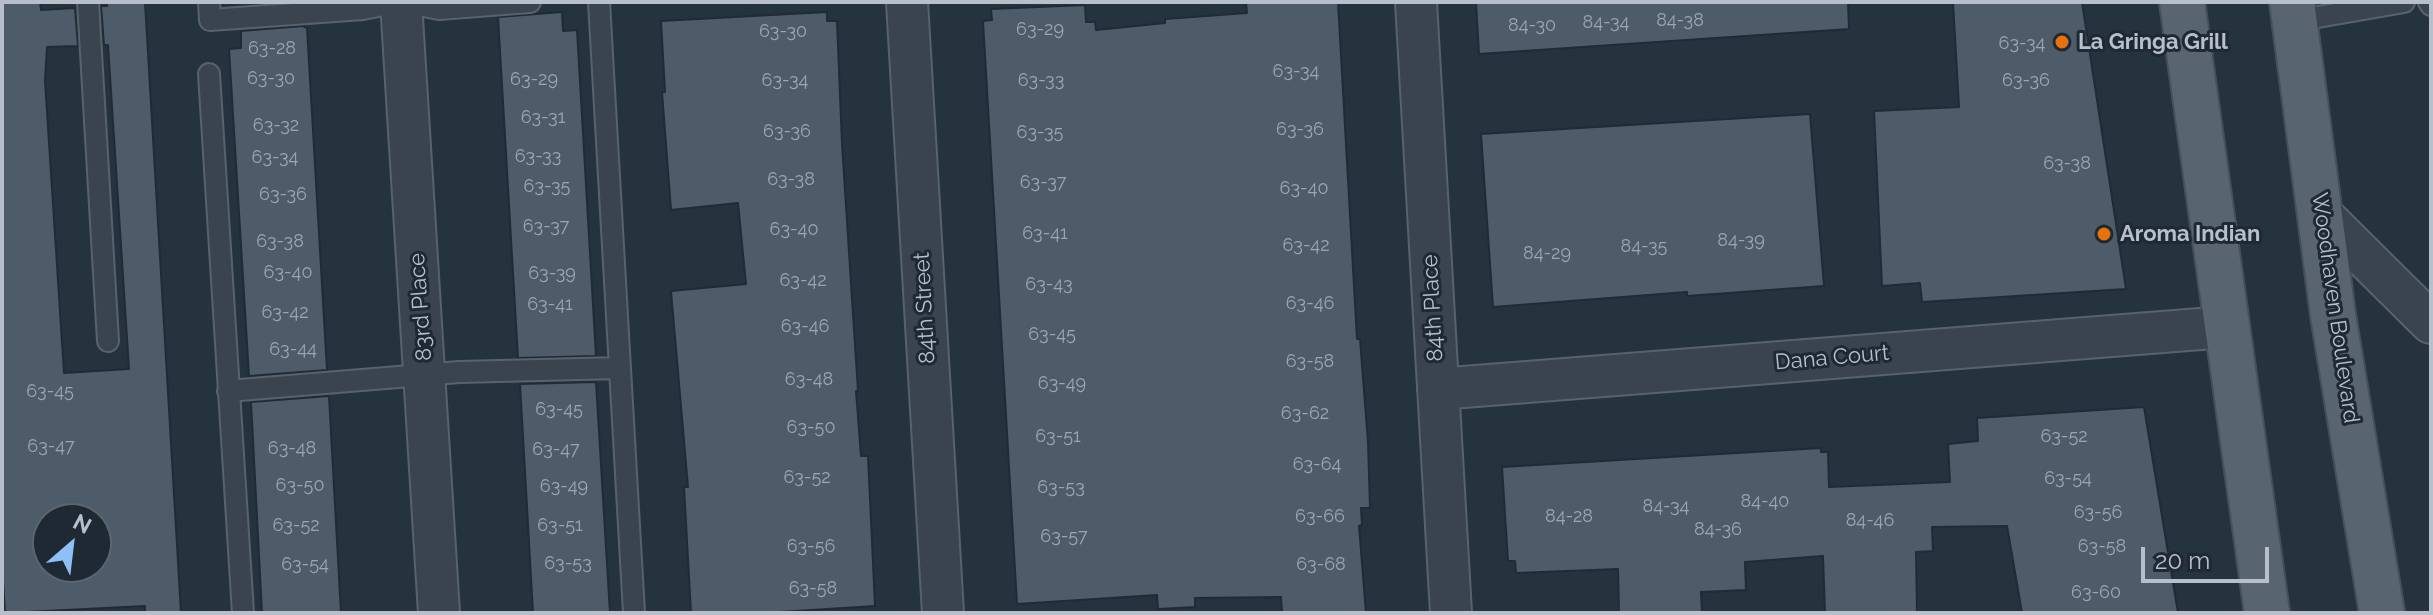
<!DOCTYPE html>
<style>
body{margin:0}
#map{position:relative;width:2433px;height:615px;overflow:hidden;background:#25333f;font-family:Raleway,sans-serif}
canvas{display:block}
.frame{position:absolute;inset:0;border:4px solid #b6bfca;pointer-events:none}
.north{position:absolute;left:32px;top:503px;width:80px;height:80px;box-sizing:border-box;background:#1e2934;border:2px solid #5b6570;border-radius:50%;rotate:28deg;font-size:22px;font-weight:700;line-height:32px;text-align:center;color:#b6bfca}
.north::after{content:'';display:block;margin:auto;width:28px;height:36px;background:#8ebff6;clip-path:polygon(50% 0,100% 100%,50% 72%,0 100%)}
.scale{position:absolute;left:2141px;top:547px;width:128px;height:36px;box-sizing:border-box;border:4px solid #b6bfca;border-top:0;padding-left:10px;font-size:24px;line-height:28px;white-space:nowrap;color:#b6bfca;-webkit-text-stroke:6px #1e2934;paint-order:stroke}
</style>
<div id="map">
<canvas width="2433" height="615"></canvas>
<div class="frame"></div>
<div class="north">N</div>
<div class="scale">20 m</div>
</div>
<script>
const ctx = document.querySelector('canvas').getContext('2d');
ctx.lineJoin = 'round';
function paint(path, color) { ctx.fillStyle = color; ctx.fill(path, 'evenodd'); }
function strokePath(path, color, width, dash) { ctx.strokeStyle = color; ctx.lineWidth = width; ctx.lineCap = dash ? 'butt' : 'round'; ctx.setLineDash(dash || []); ctx.stroke(path); }
function write(font, color, halo, rows, align = 'center') {
  ctx.font = font + ' Raleway,sans-serif'; ctx.lineWidth = 6; ctx.setLineDash([]); ctx.textBaseline = 'middle'; ctx.strokeStyle = halo; ctx.fillStyle = color; for (const [text, x, y, turn = 0] of rows) {
    ctx.save(); ctx.translate(x, y); ctx.rotate((+turn || 0) * Math.PI / 180); ctx.textAlign = isNaN(turn) ? turn : align; if (halo) ctx.strokeText(text, 0, 0); ctx.fillText(text, 0, 0); ctx.restore();
  }
}
const building = new Path2D(`
 M2,2H40L41,10L75,8L78,46L47,47L45,81L64,373L129,369L108,45H104L101,6H107V2H145L181,613H145V606L5,613L2,564ZM48,519H96V567H48Z
 M1246,2H1338L1357,339H1360L1368,442L1370,508H1361L1362,525L1359,526L1366,613H1282L1281,597L1195,598V607L1158,609L1157,595L1017,604L983,21L992,20L991,9L1085,5L1086,22H1095L1096,30L1165,23V19L1247,13Z
 M1476,2H1848L1849,29L1479,54Z
 M1953,2H2082L2126,289L1922,302L1920,283L1882,286L1874,111L1959,107Z
 M562,12L563,31L577,30L596,356L518,358L498,17Z
 M827,12V21H837L842,144L858,391H856L861,456H868L875,606L763,613H691L684,487H688L671,291L746,284L738,203L671,210L662,92H665L661,21Z
 M303,26L307,28L327,370L249,376L229,49L241,48V31Z
 M1810,114L1824,286L1687,296V292L1493,307L1481,134Z
 M596,382L610,613H533L520,384Z
 M329,396L341,613H262L251,402Z
 M2144,407L2178,613H2022L2007,526L1932,527L1933,551L1916,552L1917,613H1825L1823,556L1745,562L1746,590L1701,592L1702,613H1619L1618,569L1516,573L1515,561H1508L1502,467L1821,448V452H1828L1829,487L1950,482L1948,444L1978,441L1977,418Z`);
paint(building, '#4e5c6a');
strokePath(building, '#202b36', 2);
const lane = new Path2D(`
 M88,2L108,341
 M209,2L210,20L363,9L398,2
 M404,2L439,9L530,2
 M599,2L634,613
 M2429,2L2431,5
 M2295,21L2404,2
 M209,74L243,613
 M228,391L459,372L620,368`);
const street = new Path2D(`
 M401,2L439,613
 M907,2L943,613
 M1416,2L1451,613
 M2321,214L2431,323
 M1438,389L2226,327`);
const primary = new Path2D(`
 M2182,2L2267,613
 M2292,2L2333,315L2382,613`);
strokePath(lane, '#57626d', 24);
strokePath(street, '#57626d', 44);
strokePath(primary, '#46505b', 48);
strokePath(lane, '#39444f', 20);
strokePath(street, '#39444f', 40);
strokePath(primary, '#58646f', 44);
for (const [x, y, r, color] of [
 [2062,42,8,"#e8710a"],
 [2104,234,8,"#e8710a"]
]) { const dot = new Path2D(); dot.arc(x, y, r, 0, 2 * Math.PI); ctx.fillStyle = color; ctx.fill(dot); strokePath(dot, '#1e2934', 3); }
write('18px', '#9ca6b2', null, [
 ["84-38",1680,21],
 ["84-34",1606,23],
 ["84-30",1532,26],
 ["63-29",1040,30],
 ["63-30",783,32],
 ["63-34",2022,44],
 ["63-28",272,49],
 ["63-34",1296,72],
 ["63-30",271,79],
 ["63-29",534,80],
 ["63-34",785,81],
 ["63-33",1041,81],
 ["63-36",2026,81],
 ["63-31",543,118],
 ["63-32",276,126],
 ["63-36",1300,130],
 ["63-36",787,132],
 ["63-35",1040,133],
 ["63-33",538,157],
 ["63-34",275,158],
 ["63-38",2067,164],
 ["63-38",791,180],
 ["63-37",1043,183],
 ["63-35",547,187],
 ["63-40",1304,189],
 ["63-36",283,195],
 ["63-37",546,227],
 ["63-40",794,230],
 ["63-41",1045,234],
 ["84-39",1741,241],
 ["63-38",280,242],
 ["63-42",1306,246],
 ["84-35",1644,247],
 ["84-29",1547,254],
 ["63-40",288,273],
 ["63-39",552,274],
 ["63-42",803,281],
 ["63-43",1049,285],
 ["63-46",1310,304],
 ["63-41",550,305],
 ["63-42",285,313],
 ["63-46",805,327],
 ["63-45",1052,335],
 ["63-44",293,350],
 ["63-58",1310,362],
 ["63-48",809,380],
 ["63-49",1062,384],
 ["63-45",50,392],
 ["63-45",559,410],
 ["63-62",1305,414],
 ["63-50",811,428],
 ["63-51",1058,437],
 ["63-52",2064,437],
 ["63-47",51,447],
 ["63-48",292,449],
 ["63-47",556,450],
 ["63-64",1317,465],
 ["63-52",807,478],
 ["63-54",2068,479],
 ["63-50",300,486],
 ["63-49",564,487],
 ["63-53",1061,488],
 ["84-40",1765,502],
 ["84-34",1666,507],
 ["63-56",2098,513],
 ["63-66",1320,517],
 ["84-28",1569,517],
 ["84-46",1870,521],
 ["63-52",296,526],
 ["63-51",560,526],
 ["84-36",1718,530],
 ["63-57",1064,537],
 ["63-56",811,547],
 ["63-58",2102,547],
 ["63-53",568,564],
 ["63-54",305,565],
 ["63-68",1321,565],
 ["63-58",813,589],
 ["63-60",2096,593]
]);
write('bold 22px', '#b6bfca', '#1e2934', [
 ["La Gringa Grill",2078,42],
 ["Aroma Indian",2120,234]
], 'left');
write('22px', '#b6bfca', '#1e2934', [
 ["83rd Place",421,307,-94],
 ["84th Street",925,308,-93],
 ["84th Place",1433,308,-93],
 ["Woodhaven Boulevard",2335,308,82],
 ["Dana Court",1832,358,-5]
]);
</script>
